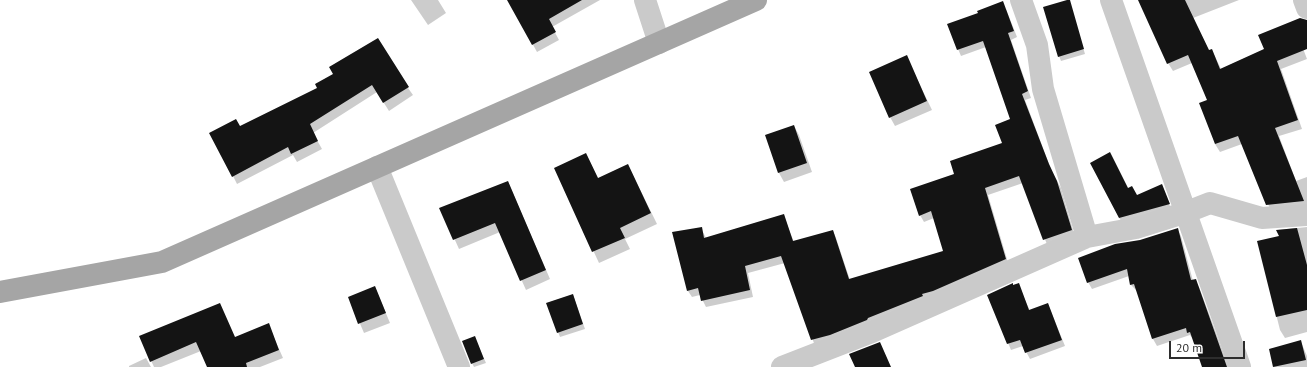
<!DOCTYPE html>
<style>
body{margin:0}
#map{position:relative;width:1307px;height:367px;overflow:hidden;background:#fff;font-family:"PT Sans",sans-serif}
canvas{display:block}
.scale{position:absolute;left:1169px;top:341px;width:76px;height:18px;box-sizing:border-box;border:2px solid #2d2d2d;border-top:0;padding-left:5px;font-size:12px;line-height:14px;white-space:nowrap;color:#2d2d2d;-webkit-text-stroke:3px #fff;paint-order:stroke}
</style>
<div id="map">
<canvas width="1307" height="367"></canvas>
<div class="scale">20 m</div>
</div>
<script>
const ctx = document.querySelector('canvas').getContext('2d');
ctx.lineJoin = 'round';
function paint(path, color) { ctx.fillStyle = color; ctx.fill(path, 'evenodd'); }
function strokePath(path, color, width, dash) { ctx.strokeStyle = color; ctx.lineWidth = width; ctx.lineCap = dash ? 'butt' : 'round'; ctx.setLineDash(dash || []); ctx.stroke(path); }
paint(new Path2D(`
 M411,0H438L446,13L428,25Z
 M516,0H600L552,27L559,40L537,52L510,3Z
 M1069,0L1085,54L1061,61L1059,56Z
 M1146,0H1239L1193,18L1209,51L1212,50L1221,69L1265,49L1296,30L1307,59L1281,69L1302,129L1279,136L1296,181L1307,177V211L1272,213L1242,144L1220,152L1215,144L1208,101L1192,63L1173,71L1168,63Z
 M1006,9L1017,37L1011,40L1031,98L1025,100L1052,172L1061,188L1075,237L1048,247L1023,183L988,195L1009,266L815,346L785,263L748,273L753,297L706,307L700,295L692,297L688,291L701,228L706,238L783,215L794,242L833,231L836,238L850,280L945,251L934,218L924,222L920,215L956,175L1003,143L1012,120L986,47L961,56L958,49Z
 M906,56L932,110L895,126L890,117Z
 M334,74L408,88L413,95L389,111L377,92L313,133L322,149L297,162L293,155L237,184L233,176L240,128L318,88Z
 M794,126L799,135L812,172L784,182L779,173L766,135Z
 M586,154L598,179L628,165L657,224L625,239L630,249L599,263L555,168Z
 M1091,163L1136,197L1162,185L1171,209L1122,223Z
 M508,182L550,279L526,290L500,232L459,249L441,209Z
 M1307,227V332L1285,338L1280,330L1258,242L1280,237L1278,230Z
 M1177,229L1181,236L1193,281L1195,280L1199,287L1229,367H1203L1193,339L1190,335L1157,346L1153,339L1137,291L1131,285L1129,276L1092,289L1088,282L1140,241Z
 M1018,284L1030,311L1048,304L1065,346L1030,359L1023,346L1011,350L988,295Z
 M375,287L390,323L364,333L349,298Z
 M573,295L585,329L560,337L547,304Z
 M268,324L283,358L260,367H208L201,351L161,367H154L140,337L235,338Z
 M475,338L486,363L474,367L472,363Z
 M1301,342L1307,356V367H1274L1270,349Z
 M146,358L151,367H129V366Z`), '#0003');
paint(new Path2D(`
 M507,0H582L549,19L556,32L532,45Z
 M1067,0H1070L1084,49L1058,57L1043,7Z
 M1138,0H1185L1209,50L1212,49L1220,69L1264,49L1258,35L1300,18L1307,20V49L1277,61L1298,120L1275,128L1304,201L1266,205L1238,136L1215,144L1199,103L1207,100L1188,55L1167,64Z
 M1003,1L1014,31L1008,33L1028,91L1022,94L1049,164L1057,181L1072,230L1043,240L1019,176L985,188L1006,259L933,291L922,294L923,296L868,318L867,320L830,335L811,340L781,256L745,266L750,290L701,301L698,288L687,291L672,232L702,227L704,238L784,214L793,241L833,230L849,279L943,251L931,211L919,216L910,189L954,174L950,161L1002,143L995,125L1010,119L983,41L957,50L947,24L978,13L977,11Z
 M378,38L409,87L383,103L372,85L310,124L318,141L291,154L288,147L232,177L209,133L236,119L240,126L317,88L315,84L333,74L329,67Z
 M907,55L927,101L889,118L869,72Z
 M794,125L807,163L778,173L765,135Z
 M1110,152L1128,188L1132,186L1137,195L1162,184L1170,204L1119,218L1090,163Z
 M586,153L598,178L628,164L651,213L620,228L625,238L592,252L554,168Z
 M508,181L546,270L520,281L495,223L453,240L439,208Z
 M1178,228L1191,280L1196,279L1227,367H1202L1190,332L1187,333L1186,328L1152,339L1134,284L1130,285L1127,269L1087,283L1078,258L1115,244L1140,240Z
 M1297,228L1307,265V310L1276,317L1257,241L1279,236L1276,230Z
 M1013,283V285L1019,283L1029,310L1048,303L1062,340L1025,353L1020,340L1007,344L987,295Z
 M375,286L386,313L358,324L348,297Z
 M573,294L583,324L557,333L546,303Z
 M220,303L235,337L269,323L279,350L246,363L247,367H207L196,342L150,362L139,336Z
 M475,336L484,359L471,364L462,341Z
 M1301,340L1306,360L1273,367L1269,349Z
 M880,342L891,367H855L849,354Z`), '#141414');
strokePath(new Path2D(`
 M645,0L659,43
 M1021,0L1037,45L1043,89L1087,237
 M1111,0L1240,367
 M1304,0L1307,8
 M377,167L459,367
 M782,367L872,332L1087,237L1136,228L1187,212L1210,203L1262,218L1307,215`), '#cacaca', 22);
strokePath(new Path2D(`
 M0,292L162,262L756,0`), '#a5a5a5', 22);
</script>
